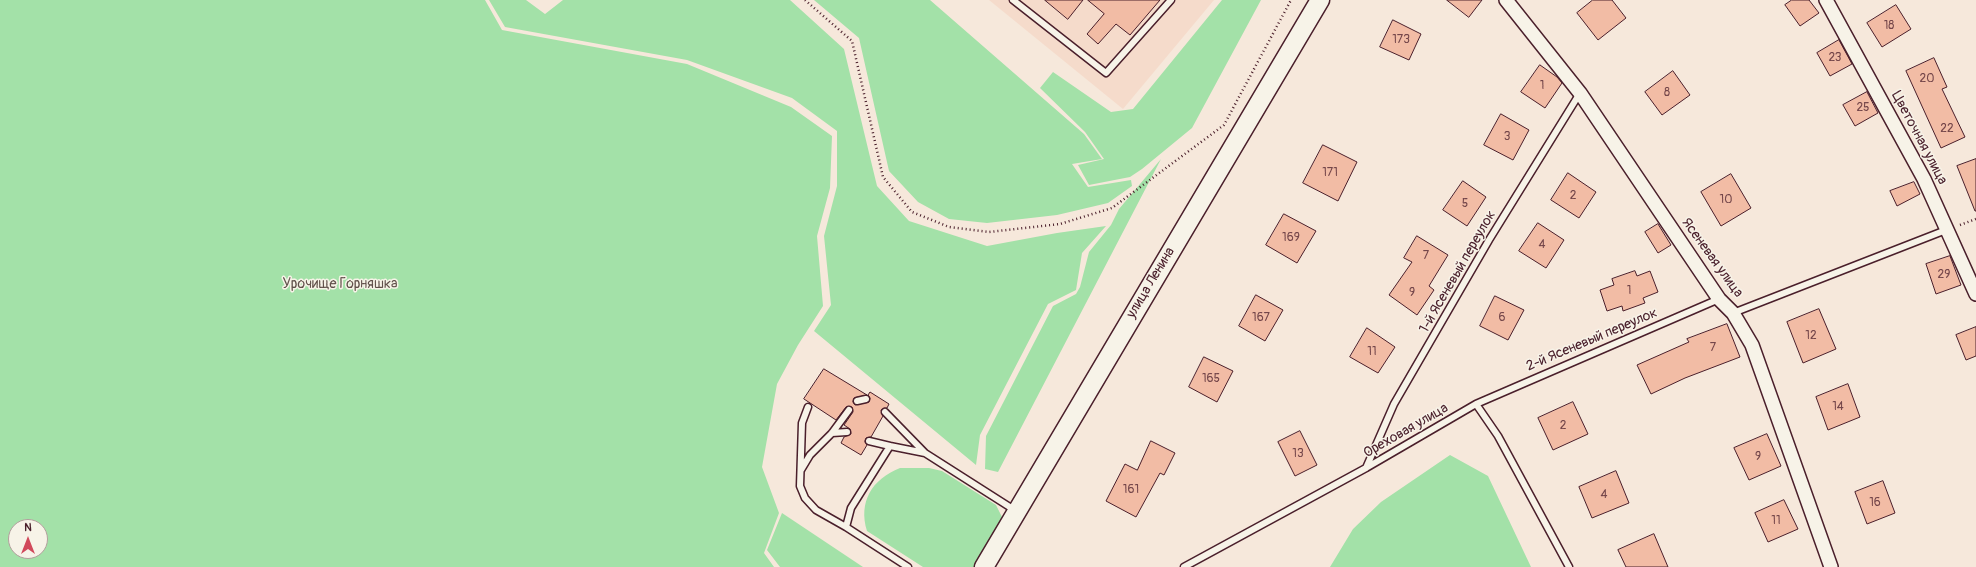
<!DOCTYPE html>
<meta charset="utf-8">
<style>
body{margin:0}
#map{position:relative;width:1976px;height:567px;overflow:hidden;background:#f6e8db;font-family:Pangolin,sans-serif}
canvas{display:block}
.north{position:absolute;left:8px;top:519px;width:40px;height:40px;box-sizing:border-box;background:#f7f3e8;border:1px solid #b29e9c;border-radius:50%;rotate:0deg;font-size:11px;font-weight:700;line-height:16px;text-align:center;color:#4a1f2b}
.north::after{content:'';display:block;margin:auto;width:14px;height:18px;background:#d1495b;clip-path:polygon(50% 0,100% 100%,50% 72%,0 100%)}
</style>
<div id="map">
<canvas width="1976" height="567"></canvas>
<div class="north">N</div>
</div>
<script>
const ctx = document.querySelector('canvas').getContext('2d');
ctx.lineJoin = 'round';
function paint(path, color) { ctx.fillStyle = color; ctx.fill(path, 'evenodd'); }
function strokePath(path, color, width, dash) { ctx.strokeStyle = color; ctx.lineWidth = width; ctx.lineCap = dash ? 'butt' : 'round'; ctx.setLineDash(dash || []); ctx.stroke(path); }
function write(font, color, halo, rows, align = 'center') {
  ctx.font = font + ' Pangolin,sans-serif'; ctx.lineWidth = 3; ctx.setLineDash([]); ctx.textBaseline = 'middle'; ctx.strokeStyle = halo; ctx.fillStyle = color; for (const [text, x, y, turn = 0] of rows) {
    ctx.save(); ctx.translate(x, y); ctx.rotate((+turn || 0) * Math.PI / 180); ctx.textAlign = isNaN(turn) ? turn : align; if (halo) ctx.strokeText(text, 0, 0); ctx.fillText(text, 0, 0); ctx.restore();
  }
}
paint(new Path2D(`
 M989,0H1214L1123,109Z`), '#f5dbcb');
paint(new Path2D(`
 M0,0H485L502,30L687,64L791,107L832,136L830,188L817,236L823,306L798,345L777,384L762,467L779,513L764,553L774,567H0ZM16,527H40V551H16Z
 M489,0H526L545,14L563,0H790L844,49L877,186L909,221L987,246L1057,233L1106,226L1082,253L1076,290L1048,304L980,435L976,465L814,331L831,305L824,236L837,186V131L792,98L687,60L505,27Z
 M814,0H930L1084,134L1102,159L1072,164L1088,187L1131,180L1132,186L1108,203L1057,215L987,223L949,219L918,202L889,171L859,38Z
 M1222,0H1261L1192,128L1142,169L1130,177L1089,185L1078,165L1104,159L1085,132L1040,88L1053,72L1111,112L1133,109Z
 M1161,159L998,472L985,469L986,436L1053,306L1076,294L1080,287L1089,252L1111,225L1119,209Z
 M1450,455L1488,476L1531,567H1330L1353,529L1381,502Z
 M900,468H929L942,471L996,505L1002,517L999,525L974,567H923L867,531C858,502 872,479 900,468Z
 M782,513L863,567H780L767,550Z`), '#a3e1a8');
const building = new Path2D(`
 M1045,0H1083L1068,19Z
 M1088,0H1160L1130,35L1116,24L1098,44L1087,34L1104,14Z
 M1447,0H1482L1469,17Z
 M1593,0H1612L1626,18L1598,40L1577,13Z
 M1792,0H1809L1819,13L1800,26L1785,5Z
 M1896,5L1911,29L1882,47L1867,23Z
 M1393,20L1421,34L1409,60L1380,47Z
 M1839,40L1852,64L1830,76L1817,53Z
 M1934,58L1947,87L1942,89L1965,137L1941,148L1906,71Z
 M1540,65L1557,77L1562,83L1545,108L1521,92Z
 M1673,71L1690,95L1662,115L1645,92Z
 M1867,92L1878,113L1855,126L1843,105Z
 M1501,114L1529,130L1513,160L1484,145Z
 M1323,145L1357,162L1338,201L1303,183Z
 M1976,159V211H1975L1957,166Z
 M1568,173L1596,192L1579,218L1551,200Z
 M1731,174L1751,208L1721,226L1701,192Z
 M1463,181L1486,197L1467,226L1443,210Z
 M1914,182L1920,194L1897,206L1890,191Z
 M1284,214L1316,231L1297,263L1266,245Z
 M1538,223L1564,240L1546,268L1519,251Z
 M1658,224L1671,245L1658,253L1645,232Z
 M1417,236L1448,255L1429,286L1434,290L1417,315L1389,295L1412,262L1404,258Z
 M1950,256L1961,285L1936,294L1926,264Z
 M1635,271L1637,276L1650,271L1658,292L1643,298L1645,303L1623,311L1622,306L1607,311L1600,290L1614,285L1612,279Z
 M1256,295L1283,310L1265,341L1239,326Z
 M1495,296L1524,310L1508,340L1480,326Z
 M1819,309L1836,349L1803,363L1787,322Z
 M1727,324L1740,357L1685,378L1651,394L1637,365L1689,342L1687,339Z
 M1976,327V356L1966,360L1956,335Z
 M1367,328L1395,347L1378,373L1350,357Z
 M1204,357L1233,371L1217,402L1189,387Z
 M824,369L867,395L854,398L853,402L855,405L869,402L870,398L868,395L870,392L889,404L887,408H884L881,410L883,416L871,437L866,438L865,442L867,445L861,455L841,443L844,437L851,434L850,429L844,425L853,412L852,407H846L836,420L804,399Z
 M1848,384L1860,417L1828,430L1816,397Z
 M1573,402L1588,434L1553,450L1538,418Z
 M1300,431L1317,465L1295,476L1278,442Z
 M1767,434L1781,466L1749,480L1734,448Z
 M1151,441L1175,453L1164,475L1160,473L1136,517L1106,501L1125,464L1137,470Z
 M1616,471L1629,503L1592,518L1579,487Z
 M1883,481L1895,513L1867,524L1855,492Z
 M1784,500L1798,529L1768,542L1755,513Z
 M1654,534L1668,567H1626L1618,550Z`);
paint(building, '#f2bca5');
strokePath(building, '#4a1f2b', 1);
const lane = new Path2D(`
 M1013,0L1106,73L1171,0
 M1733,313L1946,230
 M857,401L866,399
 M1476,404L1719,299
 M808,407L802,423L800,486L805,498L816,510L846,527
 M885,412L925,453
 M832,433L847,432
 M869,441L890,446
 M1366,468L1394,404L1489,240L1580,93
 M801,470L810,455L832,433L849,410
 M908,567L846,527L851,508L890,446L925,453L1016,511
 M1184,567L1366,468L1476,404L1498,436L1569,567`);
const street = new Path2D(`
 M1506,0L1580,93L1719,299L1733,313L1752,345L1831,567
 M1826,0L1924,179L1976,294`);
const secondary = new Path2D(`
 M984,567L1320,0`);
strokePath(lane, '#4a1f2b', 9);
strokePath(street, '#4a1f2b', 16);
strokePath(secondary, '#4a1f2b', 21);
strokePath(new Path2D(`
 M805,0L852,41L883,177L912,212L949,227L989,232L1060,224L1112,208L1224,125L1291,0
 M1960,225L1976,219`), '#4a1f2b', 2.5, [1, 3]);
strokePath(lane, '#f7f3e8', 6);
strokePath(street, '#f7f3e8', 13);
strokePath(secondary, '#f7f3e8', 18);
write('12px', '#74464a', null, [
 ["18",1889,26],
 ["173",1401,40],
 ["23",1835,58],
 ["20",1927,79],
 ["1",1542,86],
 ["8",1667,93],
 ["25",1863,108],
 ["22",1947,129],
 ["3",1507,137],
 ["171",1330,173],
 ["2",1573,196],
 ["10",1726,200],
 ["5",1465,204],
 ["169",1291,238],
 ["4",1542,245],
 ["7",1426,256],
 ["29",1944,275],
 ["1",1629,291],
 ["9",1412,293],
 ["167",1261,318],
 ["6",1502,318],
 ["12",1811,336],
 ["7",1713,348],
 ["11",1372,352],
 ["165",1211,379],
 ["14",1838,407],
 ["2",1563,426],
 ["13",1298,454],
 ["9",1758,457],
 ["161",1131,490],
 ["4",1604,495],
 ["16",1875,503],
 ["11",1776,521]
]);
write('14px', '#4a1f2b', '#f7f3e8', [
 ["Цветочная улица",1919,138,62],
 ["Ясеневая улица",1712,258,54],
 ["1-й Ясеневый переулок",1458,272,-60],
 ["улица Ленина",1151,283,-59],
 ["2-й Ясеневый переулок",1592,340,-23],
 ["Ореховая улица",1406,431,-30]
]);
write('14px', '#60504a', '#f7f3e8', [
 ["Урочище Горняшка",340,284]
]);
</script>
